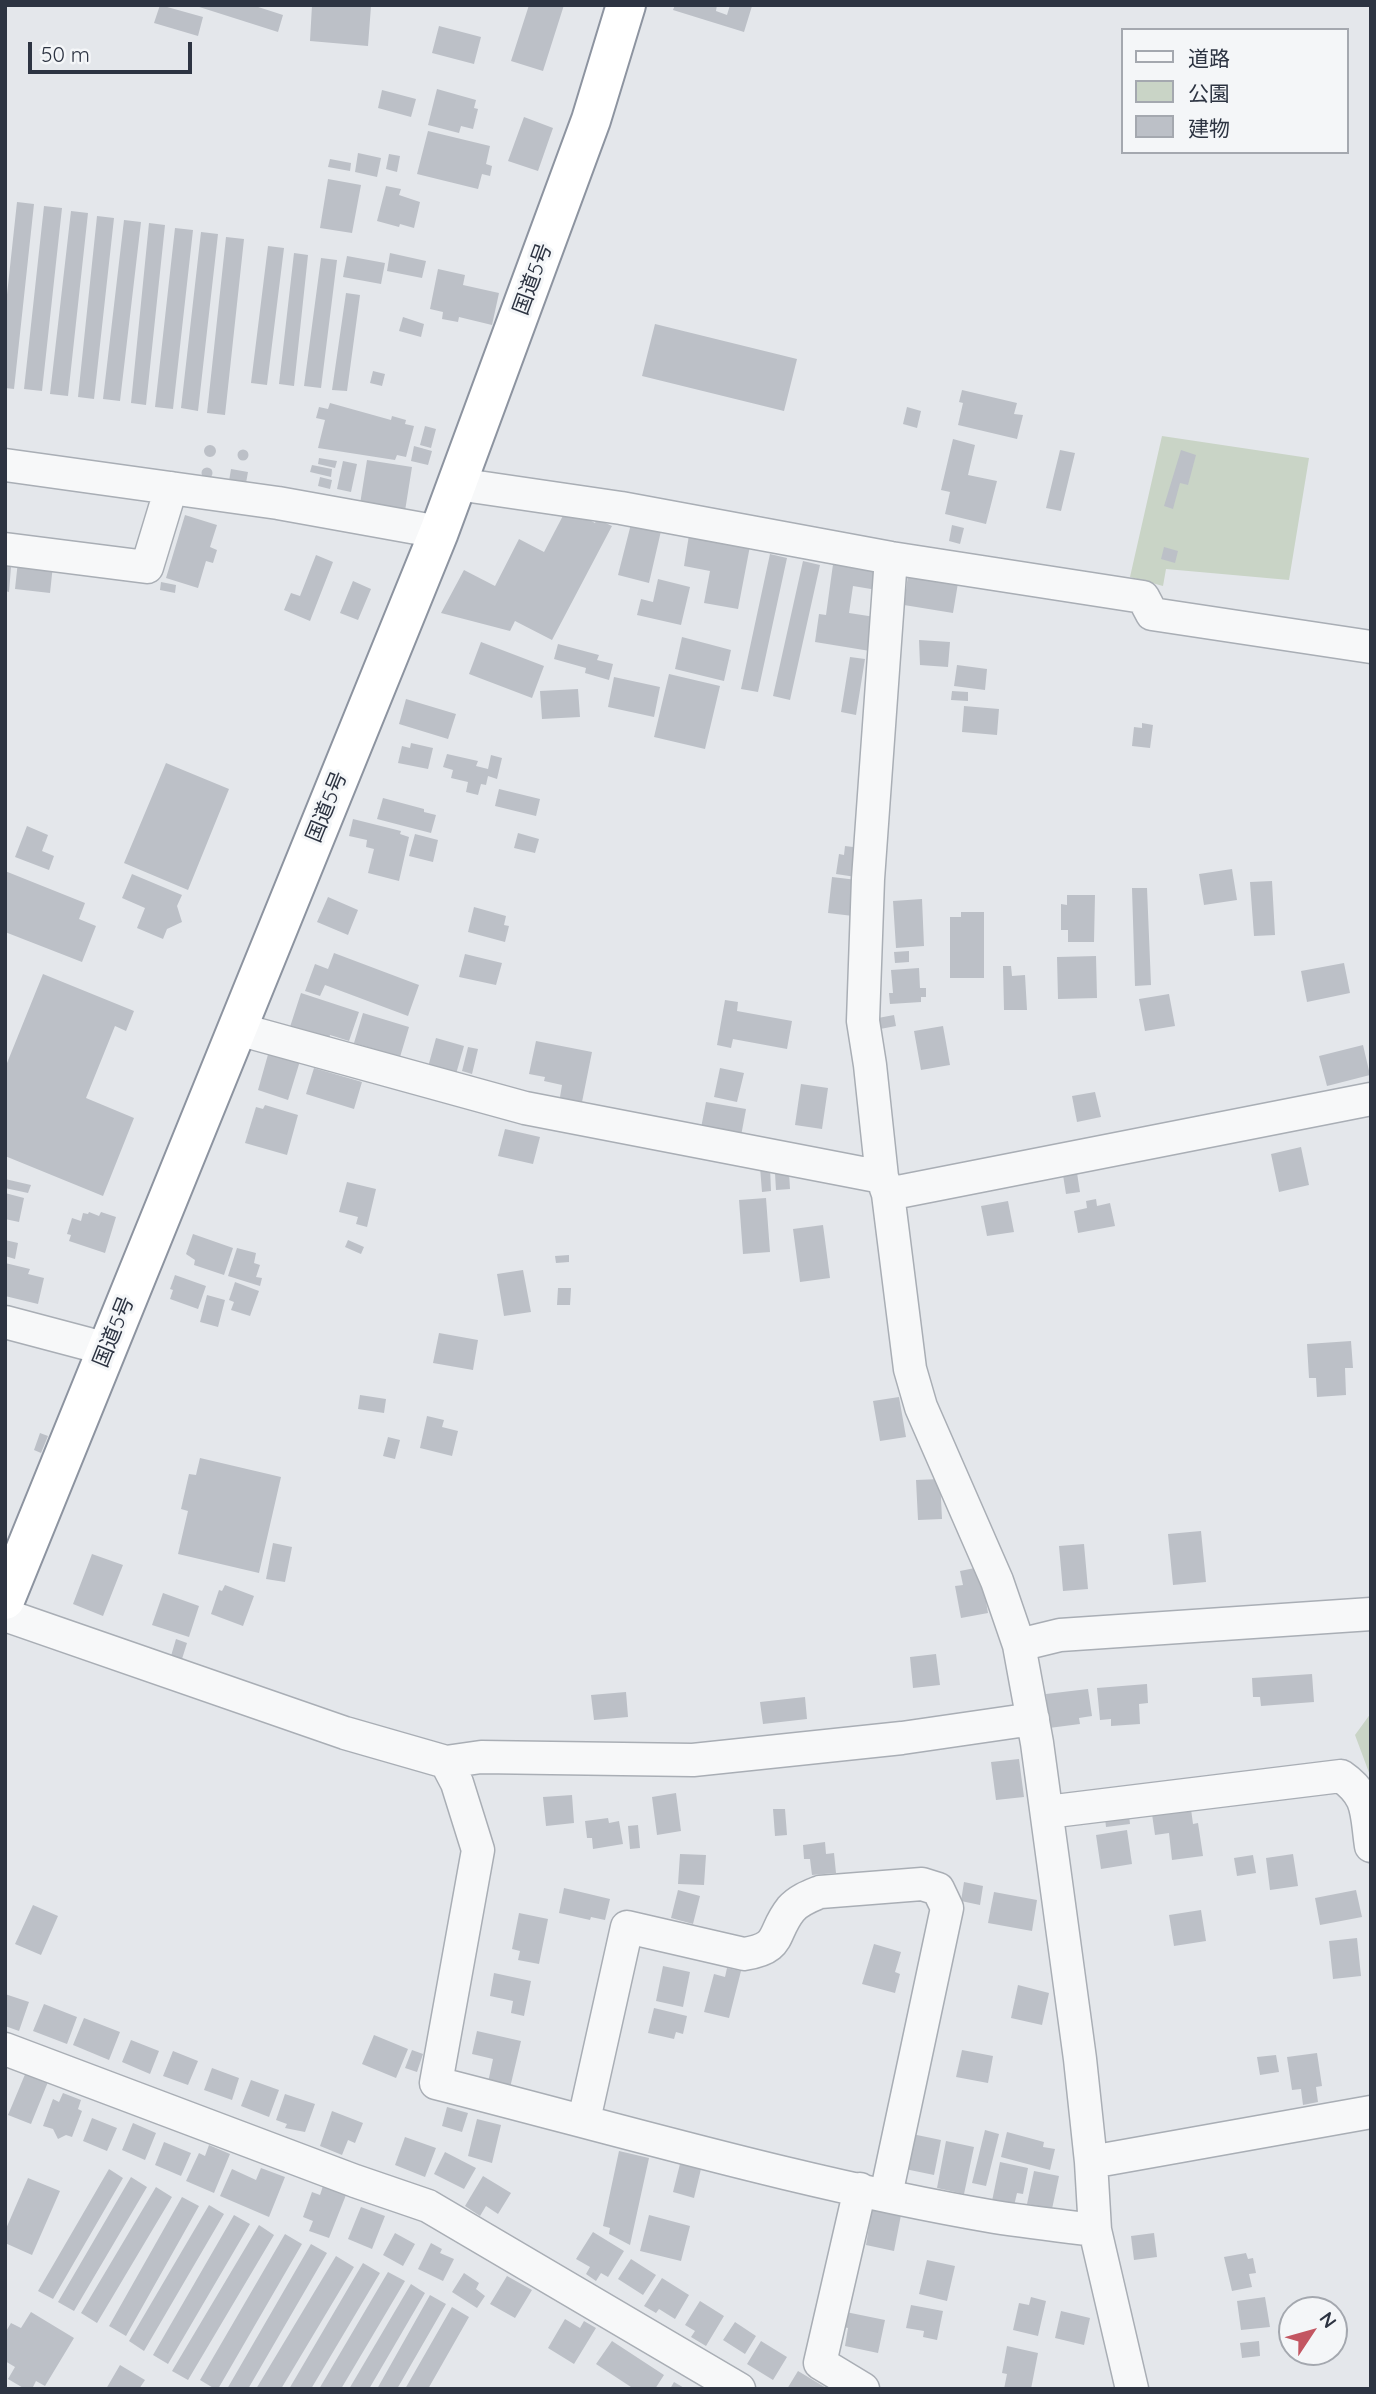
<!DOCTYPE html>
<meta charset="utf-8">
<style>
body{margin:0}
#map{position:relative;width:1376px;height:2394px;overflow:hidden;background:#e4e7eb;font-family:Quicksand,"Noto Sans JP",sans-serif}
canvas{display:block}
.frame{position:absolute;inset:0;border:7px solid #2d3442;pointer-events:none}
.legend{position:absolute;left:1121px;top:28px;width:228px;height:126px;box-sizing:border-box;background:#f4f6f8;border:2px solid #a4a8af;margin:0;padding:9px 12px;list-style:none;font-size:21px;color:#2d3442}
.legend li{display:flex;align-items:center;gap:14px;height:35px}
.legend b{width:35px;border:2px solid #a4a8af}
.north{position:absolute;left:1278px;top:2296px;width:70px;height:70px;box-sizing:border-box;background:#f4f6f8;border:2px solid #a4a8af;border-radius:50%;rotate:54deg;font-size:19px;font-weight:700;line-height:28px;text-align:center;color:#2d3442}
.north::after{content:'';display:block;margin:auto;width:24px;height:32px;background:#c35662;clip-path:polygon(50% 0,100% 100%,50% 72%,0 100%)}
.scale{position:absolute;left:28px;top:42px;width:164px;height:32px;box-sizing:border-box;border:4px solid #2d3442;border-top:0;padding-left:9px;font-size:21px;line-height:24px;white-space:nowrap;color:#2d3442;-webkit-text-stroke:5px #f4f6f8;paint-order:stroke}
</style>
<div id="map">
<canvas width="1376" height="2394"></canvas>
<div class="frame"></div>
<ul class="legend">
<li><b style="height:9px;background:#f7f8f9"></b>道路</li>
<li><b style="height:19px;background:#c9d4c6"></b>公園</li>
<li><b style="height:19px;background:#bcc0c7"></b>建物</li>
</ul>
<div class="north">N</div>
<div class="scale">50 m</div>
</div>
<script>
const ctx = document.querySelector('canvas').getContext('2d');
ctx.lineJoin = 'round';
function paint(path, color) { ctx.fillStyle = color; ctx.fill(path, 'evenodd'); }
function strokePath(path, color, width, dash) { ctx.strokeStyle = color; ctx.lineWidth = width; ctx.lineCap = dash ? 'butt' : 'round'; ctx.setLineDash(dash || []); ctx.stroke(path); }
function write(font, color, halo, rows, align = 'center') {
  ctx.font = font + ' Quicksand,"Noto Sans JP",sans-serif'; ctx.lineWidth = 6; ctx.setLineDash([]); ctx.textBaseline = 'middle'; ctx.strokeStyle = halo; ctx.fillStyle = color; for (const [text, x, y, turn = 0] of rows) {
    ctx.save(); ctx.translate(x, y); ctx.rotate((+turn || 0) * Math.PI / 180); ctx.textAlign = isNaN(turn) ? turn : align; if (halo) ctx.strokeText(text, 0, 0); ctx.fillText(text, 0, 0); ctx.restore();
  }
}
paint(new Path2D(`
 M1162,436L1309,458L1289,580L1166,569L1163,586L1130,577Z
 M1371,1713V1778L1355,1735Z`), '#c9d4c6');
paint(new Path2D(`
 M160,5L203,17L198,36L154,23Z
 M193,5H252L283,15L278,32Z
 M312,5L371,6L368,46L310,41Z
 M529,5H564L543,71L511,61Z
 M675,5H717L716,11L727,15L730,5L752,6L744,32L673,10Z
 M439,26L481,37L474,64L432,53Z
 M437,89L476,100L474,108L478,109L473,129L461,126L459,133L428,125Z
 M382,90L416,99L411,117L378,108Z
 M524,117L553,128L538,171L508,161Z
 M428,131L490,146L486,164L492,166L490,176L482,174L478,189L417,174Z
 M358,153L381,158L377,177L355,172Z
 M389,154L400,156L397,172L386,169Z
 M330,159L351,163L350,171L328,167Z
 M328,179L361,185L352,233L320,228Z
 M386,186L401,189L399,195L420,202L414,228L400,224L399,227L377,221Z
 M17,202L34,204L14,389L5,388V313Z
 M44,206L62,208L42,391L24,389Z
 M71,211L88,213L68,396L50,394Z
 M97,216L114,218L94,399L78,397Z
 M124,220L141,222L120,401L103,399Z
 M149,223L165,225L146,405L131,403Z
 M175,228L193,230L173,409L155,407Z
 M201,232L218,234L198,411L181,408Z
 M226,237L244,239L225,415L207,413Z
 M268,246L284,248L267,385L251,383Z
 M294,253L308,255L294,386L279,384Z
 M390,253L426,261L422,278L387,271Z
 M347,256L385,263L381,284L343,277Z
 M321,258L337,260L321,388L304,386Z
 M438,269L465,275L463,285L499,293L492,325L459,317L458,322L442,319L443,312L430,309Z
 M346,293L360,295L347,391L332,390Z
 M403,317L424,324L421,337L399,331Z
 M655,324L797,359L784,411L642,376Z
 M373,371L385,374L382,386L370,383Z
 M962,390L1017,403L1014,414L1023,415L1017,439L958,425L963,403L959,402Z
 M330,403L391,420L392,416L406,420L405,424L414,426L406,457L397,455L395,460L318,448L325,420L316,418L319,407L328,409Z
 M907,407L921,411L917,428L903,424Z
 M425,426L436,429L431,448L420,445Z
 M953,439L975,445L968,475L997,481L986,524L945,514L950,492L941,490Z
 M204 451a6 6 0 1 1 12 0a6 6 0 1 1-12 0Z
 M414,446L432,451L428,465L411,461Z
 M237.5 455a5.5 5.5 0 1 1 11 0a5.5 5.5 0 1 1-11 0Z
 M1060,450L1075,453L1061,511L1046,508Z
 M1181,450L1196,455L1188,485L1180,483L1173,509L1164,506Z
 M319,458L337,461L335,468L318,464Z
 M367,460L412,467L405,511L360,504Z
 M343,461L357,464L351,492L337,489Z
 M312,465L332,469L331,477L310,472Z
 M201.5 473a5.5 5.5 0 1 1 11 0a5.5 5.5 0 1 1-11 0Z
 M231,469L248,472L246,483L229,481Z
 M320,477L332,480L330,489L318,486Z
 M567,508L595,523L597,519L612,526L552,640L515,621L510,631L441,613L464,570L495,586L519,539L544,552Z
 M185,515L217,525L210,547L217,550L213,563L206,561L198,588L166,578Z
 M631,524L661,531L649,583L618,575Z
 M952,525L964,528L960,544L949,541Z
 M689,535L750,546L738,609L704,603L710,571L684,566Z
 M1164,547L1178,551L1175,563L1161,559Z
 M770,554L787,558L758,692L741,689Z
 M316,555L333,562L310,621L284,610L291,593L300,596Z
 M834,557L879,570L877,590L853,586L849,613L875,617L870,651L815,642L819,614L826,615Z
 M18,561L53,565L50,593L15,589Z
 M803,561L820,565L790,700L773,696Z
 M5,566L11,567L9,592L5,591Z
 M908,575L958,583L953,613L904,605Z
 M658,579L690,587L681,625L637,615L641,599L653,602Z
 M353,581L371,589L358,620L340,613Z
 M161,582L176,585L175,593L160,590Z
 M682,637L731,650L724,681L675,669Z
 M919,640L950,642L948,667L920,665Z
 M481,642L544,666L532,698L469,674Z
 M558,644L599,655L597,660L613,664L609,680L585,673L586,668L554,659Z
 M850,657L865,659L856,715L841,712Z
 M957,665L987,669L985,690L954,686Z
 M669,674L720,686L705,749L654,737Z
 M614,677L660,687L654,717L608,707Z
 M578,689L580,717L542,719L540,691Z
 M952,691L968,692V701L951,700Z
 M406,699L456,714L448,739L399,724Z
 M964,706L999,709L997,735L962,732Z
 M1142,723L1153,725L1150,748L1132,746L1134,727L1142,728Z
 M411,743L433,748L428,769L398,763L402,746L410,748Z
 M447,754L478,761L476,766L488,769L491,755L502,758L497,779L488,776L486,785L481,784L478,795L466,792L468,782L451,778L453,770L443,767Z
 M166,763L229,789L188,890L124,863Z
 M499,789L540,799L536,816L495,806Z
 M383,798L424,809V812L436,815L431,833L377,819Z
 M353,819L401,831L400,834L409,837L399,881L368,873L374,849L366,847L367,840L349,836Z
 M27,826L48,835L42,851L54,856L49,870L15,857Z
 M518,833L539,839L535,853L514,848Z
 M415,834L438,840L433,862L409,856Z
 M845,846L861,848L856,877L836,874L839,854L844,855Z
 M1232,869L1237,900L1204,905L1199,874Z
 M5,871L85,903L79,919L96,926L82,962L5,932Z
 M132,874L182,895L177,906L182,922L167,929L163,939L137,928L145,908L122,898Z
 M832,877L857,880L853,916L828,913Z
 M1272,881L1275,935L1254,936L1250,882Z
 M1132,888H1147L1151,985L1135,986Z
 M1067,895H1095L1094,942H1068V930H1061V904L1067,905Z
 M328,897L358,910L348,935L317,922Z
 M922,899L924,946L896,948L893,901Z
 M474,907L506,916L504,925L509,926L505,942L468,932Z
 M961,912H984V978H950V917H961Z
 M909,951V962L895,963L894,952Z
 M334,953L419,985L408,1016L325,985L320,996L305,991L315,964L328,969Z
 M465,954L502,963L496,985L459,977Z
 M1096,956L1097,998L1058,999L1057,957Z
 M1344,963L1350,993L1307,1002L1301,971Z
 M1003,966H1011L1012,976L1025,975L1027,1010H1004Z
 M919,968L920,988H926V997H921V1002L890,1004L889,993H893L891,970Z
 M43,974L134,1011L126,1031L115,1026L86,1098L134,1118L103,1196L5,1156V1068Z
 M301,993L359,1012L349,1041L330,1035L329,1040L290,1027Z
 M1169,994L1175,1026L1145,1031L1139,999Z
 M725,1000L738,1002L737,1011L792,1021L787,1049L733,1039L731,1048L717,1045Z
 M363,1013L409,1027L400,1057L354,1043Z
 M894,1015L896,1026L880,1029L878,1018Z
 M943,1026L950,1065L921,1070L914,1031Z
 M436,1038L464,1046L456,1074L428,1067Z
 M536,1041L592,1052L581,1107L559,1103L562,1085L544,1081L545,1077L529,1074Z
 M1363,1045L1370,1075L1327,1086L1319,1056Z
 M468,1047L478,1049L472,1074L462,1071Z
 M269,1051L300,1061L288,1100L258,1090Z
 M314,1068L362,1082L354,1109L306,1094Z
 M720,1068L744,1073L737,1102L714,1097Z
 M801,1084L828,1088L822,1129L795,1125Z
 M1095,1092L1101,1117L1077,1122L1072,1096Z
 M706,1102L746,1109L741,1136L701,1128Z
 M265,1105L298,1115L287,1155L245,1143L256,1107L263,1109Z
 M505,1129L540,1137L533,1164L498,1156Z
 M1301,1147L1309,1185L1279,1192L1271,1154Z
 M760,1167H770L771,1191L762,1192Z
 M789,1172L790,1189L776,1190L775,1173Z
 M1077,1173L1080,1192L1066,1194L1063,1175Z
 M5,1179L31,1185L28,1193L5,1188Z
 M347,1182L376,1189L367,1227L356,1224L358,1217L339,1212Z
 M5,1193L24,1198L19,1222L5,1219Z
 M766,1198L770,1252L743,1254L739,1200Z
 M1096,1199L1097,1206L1110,1203L1115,1226L1078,1233L1074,1211L1087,1208L1086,1201Z
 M1008,1201L1014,1232L987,1236L981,1206Z
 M89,1212L99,1216L101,1212L116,1217L105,1253L69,1241L71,1235L67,1234L72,1218L81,1221L83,1213L88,1214Z
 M823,1225L830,1278L800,1282L793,1229Z
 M193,1234L233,1248L224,1275L194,1265L195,1260L186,1254Z
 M5,1240L18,1243L15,1259L5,1256Z
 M348,1240L364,1247L361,1254L345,1247Z
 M237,1248L256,1253L254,1263L260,1265L256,1277L262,1278L260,1286L228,1276Z
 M569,1255V1262L556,1263L555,1256Z
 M5,1263L30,1269L28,1274L44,1278L38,1304L5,1296Z
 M523,1270L531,1312L504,1316L497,1274Z
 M175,1275L206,1286L198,1309L170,1299L173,1290L170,1289Z
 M235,1282L259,1291L250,1316L231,1310L234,1302L229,1300Z
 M558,1288H571L570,1305H557Z
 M207,1295L225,1300L218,1327L200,1322Z
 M439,1333L478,1340L473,1370L433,1363Z
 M1351,1341L1353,1368H1345L1346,1395L1317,1397L1316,1378H1309L1307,1344Z
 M360,1395L386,1399L384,1413L358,1409Z
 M899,1397L906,1437L880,1441L873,1401Z
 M427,1416L444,1420L442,1427L458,1431L452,1456L420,1448Z
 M40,1433L48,1436L41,1453L34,1450Z
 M388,1437L400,1440L395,1459L383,1456Z
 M200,1458L281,1477L259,1573L178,1554L188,1511L181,1509L189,1474L196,1475Z
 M940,1479L942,1519L918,1520L916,1480Z
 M1201,1531L1206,1582L1173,1585L1168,1534Z
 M273,1543L292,1547L285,1582L266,1579Z
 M1084,1544L1088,1589L1063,1591L1059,1546Z
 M92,1554L123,1565L103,1616L73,1604Z
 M980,1567L988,1613L961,1618L955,1586L963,1585L960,1571Z
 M225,1585L254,1596L243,1626L211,1614L219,1590L222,1591Z
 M163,1593L199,1606L189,1637L152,1625Z
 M176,1639L187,1643L182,1659L171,1656Z
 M936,1654L940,1685L913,1688L910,1657Z
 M1312,1674L1314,1702L1261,1706L1260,1697H1253L1252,1678Z
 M1147,1684L1148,1703L1139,1704L1140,1724L1111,1726V1719L1100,1720L1097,1688Z
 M1088,1689L1092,1716L1079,1718L1080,1724L1049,1728L1046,1694Z
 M626,1692L628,1717L594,1720L591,1695Z
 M805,1697L807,1719L763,1724L760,1702Z
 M1019,1759L1024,1797L996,1800L991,1762Z
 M676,1793L681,1831L657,1835L652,1797Z
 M572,1795L574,1823L546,1826L543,1797Z
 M773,1809H785L787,1835L775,1836Z
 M1191,1809L1193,1824L1198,1823L1203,1856L1172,1860L1169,1833L1155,1835L1152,1814Z
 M1129,1815L1130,1824L1106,1827L1105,1818Z
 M608,1818L609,1823L619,1821L623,1844L593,1849L592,1838H587L585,1821Z
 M638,1825L640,1848L630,1849L628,1826Z
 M1127,1830L1132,1864L1101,1869L1096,1835Z
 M825,1842L826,1854L834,1853L836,1873L812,1875L810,1859H804L803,1845Z
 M680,1854L706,1855L704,1885L678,1884Z
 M1293,1854L1298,1886L1270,1890L1266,1858Z
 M1253,1855L1256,1873L1237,1876L1234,1858Z
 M964,1882L983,1886L980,1905L961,1901Z
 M564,1888L610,1899L605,1920L591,1917L590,1920L559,1913Z
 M678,1890L700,1896L693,1924L671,1918Z
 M1356,1890L1362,1917L1320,1925L1315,1898Z
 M994,1892L1037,1900L1032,1931L988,1923Z
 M33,1905L58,1916L41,1955L15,1944Z
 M1201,1910L1206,1941L1174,1946L1169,1915Z
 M519,1913L548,1919L539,1964L518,1960L520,1951L512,1949Z
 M1357,1938L1361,1976L1333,1979L1329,1941Z
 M874,1944L901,1952L895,1972L900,1974L895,1993L862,1984Z
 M663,1966L690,1972L683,2007L656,2001Z
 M727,1968L741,1971L729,2018L704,2012L714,1974L725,1977Z
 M494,1973L531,1981L524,2016L511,2013L513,2001L490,1996Z
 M1018,1985L1049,1993L1042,2025L1011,2018Z
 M5,1994L29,2002L19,2031L5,2026Z
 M44,2004L77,2017L67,2044L33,2031Z
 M654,2008L687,2016L683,2034L676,2032L674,2039L648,2033Z
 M84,2018L120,2032L109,2060L73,2045Z
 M477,2031L521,2041L509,2092L487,2087L493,2059L472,2054Z
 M374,2035L408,2049L396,2078L362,2064Z
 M131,2040L159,2051L150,2074L122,2062Z
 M412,2050L423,2054L417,2072L405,2068Z
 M962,2050L993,2056L988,2083L956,2077Z
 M173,2051L198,2061L188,2085L163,2076Z
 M1317,2053L1322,2086L1316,2087L1318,2102L1303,2105L1301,2089L1292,2090L1287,2057Z
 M1276,2055L1279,2072L1260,2075L1257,2057Z
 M212,2068L239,2078L232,2100L204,2090Z
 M26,2072L48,2082L31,2124L8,2115Z
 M251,2080L279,2090L269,2117L241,2106Z
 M63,2093L81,2100L78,2109L82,2111L72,2137L66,2135L58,2139L53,2129L43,2126L53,2099L59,2102Z
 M285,2094L315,2104L305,2132L285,2128L287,2124L276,2120Z
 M447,2107L468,2113L462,2132L442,2126Z
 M332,2111L363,2123L355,2143L348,2140L342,2155L320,2146Z
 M92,2118L117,2128L107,2151L83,2141Z
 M477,2119L501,2125L492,2163L468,2156Z
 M133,2123L156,2133L145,2160L122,2150Z
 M985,2130L999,2134L986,2186L972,2183Z
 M1007,2132L1044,2142L1043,2147L1055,2149L1050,2170L1001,2157Z
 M912,2134L941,2140L934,2175L905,2169Z
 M405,2137L436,2148L425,2177L395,2165Z
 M946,2141L974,2147L964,2194L937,2188Z
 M164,2142L191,2153L181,2176L155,2165Z
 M209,2145L230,2154L214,2193L186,2181L199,2153L205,2156Z
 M619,2151L649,2158L630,2245L609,2234L610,2228L603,2226Z
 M445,2152L476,2168L464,2189L434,2174Z
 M1000,2162L1028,2168L1023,2194L1017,2193L1014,2206L992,2201Z
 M680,2164L701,2169L694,2198L673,2192Z
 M261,2168L285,2177L269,2217L220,2196L232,2169L256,2180Z
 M109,2169L123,2178L53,2299L38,2291Z
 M1034,2171L1059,2176L1052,2209L1027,2204Z
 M483,2176L511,2193L498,2214L486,2206L480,2216L465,2206Z
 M131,2177L147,2187L74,2311L58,2302Z
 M28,2178L60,2191L32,2255L5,2243V2231Z
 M323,2186L346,2195L329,2238L309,2231L313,2221L303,2217L312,2192L320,2195Z
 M156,2187L172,2197L97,2323L81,2313Z
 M182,2197L199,2206L126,2336L109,2326Z
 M209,2205L224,2214L144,2351L129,2341Z
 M361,2207L385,2216L372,2249L348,2239Z
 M872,2209L901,2215L894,2251L866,2245Z
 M234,2215L250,2224L168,2364L153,2355Z
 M649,2215L690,2226L681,2261L640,2251Z
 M259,2225L274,2235L188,2380L172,2371Z
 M593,2232L624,2251L608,2277L601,2273L596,2281L586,2274L590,2267L576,2259Z
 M395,2233L415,2244L403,2266L383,2255Z
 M1154,2233L1157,2257L1134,2260L1131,2236Z
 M285,2234L302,2244L218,2389H215L200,2380Z
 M431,2243L442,2249L440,2253L454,2259L443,2281L418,2269Z
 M311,2244L327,2253L248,2389H227Z
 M1246,2253L1248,2259L1253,2258L1256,2273L1249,2274L1252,2287L1232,2291L1224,2257Z
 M336,2256L354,2267L281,2389H256Z
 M631,2259L656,2275L643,2295L618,2279Z
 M927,2260L955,2266L947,2301L919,2294Z
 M363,2263L380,2273L311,2389H289Z
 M388,2272L405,2281L341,2389H319Z
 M464,2273L479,2283L476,2289L485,2296L477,2308L452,2292Z
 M507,2276L532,2290L515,2318L490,2304Z
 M662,2278L689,2295L675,2319L659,2309L656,2313L644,2306Z
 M411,2284L425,2293L369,2389H349Z
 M430,2295L446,2304L397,2389H377Z
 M1031,2297L1046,2301L1038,2336L1013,2330L1019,2303L1029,2305Z
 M1265,2297L1270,2327L1241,2330L1237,2301Z
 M700,2301L724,2316L706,2346L691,2337L695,2331L685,2325Z
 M911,2305L943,2311L937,2340L923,2337L924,2331L906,2328Z
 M452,2307L469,2317L428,2389H405Z
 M841,2311L885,2320L878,2353L845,2346L848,2328L838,2326Z
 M1061,2311L1090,2318L1084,2345L1055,2338Z
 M31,2312L74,2338L45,2386L36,2381L32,2389H25L8,2379L15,2367L5,2361V2333L11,2323L21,2328Z
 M565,2319L580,2328L584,2321L596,2328L574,2364L548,2348Z
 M735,2322L756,2336L745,2354L723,2340Z
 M612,2341L664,2375L655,2389H634L596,2364Z
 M761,2341L787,2357L773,2380L747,2364Z
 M1259,2341L1260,2356L1242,2358L1240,2343Z
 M1007,2346L1038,2353L1031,2389H1004L1007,2374L1002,2373Z
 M120,2365L145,2380L139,2389H106Z
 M798,2371L828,2389H787Z
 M674,2382L686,2389H670Z`), '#bcc0c7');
const minor = new Path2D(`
 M5,465L278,503L439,532
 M457,484L621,508L891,558L1143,597L1152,614L1371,647
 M5,549L147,567L171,488
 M891,558L868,879L863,1021L870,1065L882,1177L888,1194L910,1369L921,1407L997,1581L1019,1645L1037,1743L1080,2059L1091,2162L1095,2230L1132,2389
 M238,1029L525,1108L882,1177
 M888,1194L1371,1099
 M5,1322L107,1349
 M5,1615L345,1733L446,1762L481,1757L693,1760L902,1738L1033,1719
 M1019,1645L1060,1635L1371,1614
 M446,1762L457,1783L478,1850L436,2083C621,2130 807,2185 995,2217C1028,2222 1062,2226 1095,2230
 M1047,1812L1341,1776C1370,1796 1366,1813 1371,1846
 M5,2049L355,2181L428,2206L739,2389
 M584,2120L627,1927L744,1954C783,1948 771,1934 791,1909C799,1900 810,1896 820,1892L922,1884L938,1889L947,1908L886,2195
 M1091,2162L1371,2112
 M860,2189L820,2363L863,2389`);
const highway = new Path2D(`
 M5,1600L439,532L591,120L626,5`);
strokePath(minor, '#a9aeb5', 35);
strokePath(highway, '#8d94a0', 42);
strokePath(minor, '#f7f8f9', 32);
strokePath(highway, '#fff', 38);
write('21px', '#2d3442', '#f4f6f8', [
 ["国道5号",533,279,-70],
 ["国道5号",327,807,-68],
 ["国道5号",114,1332,-68]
]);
</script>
